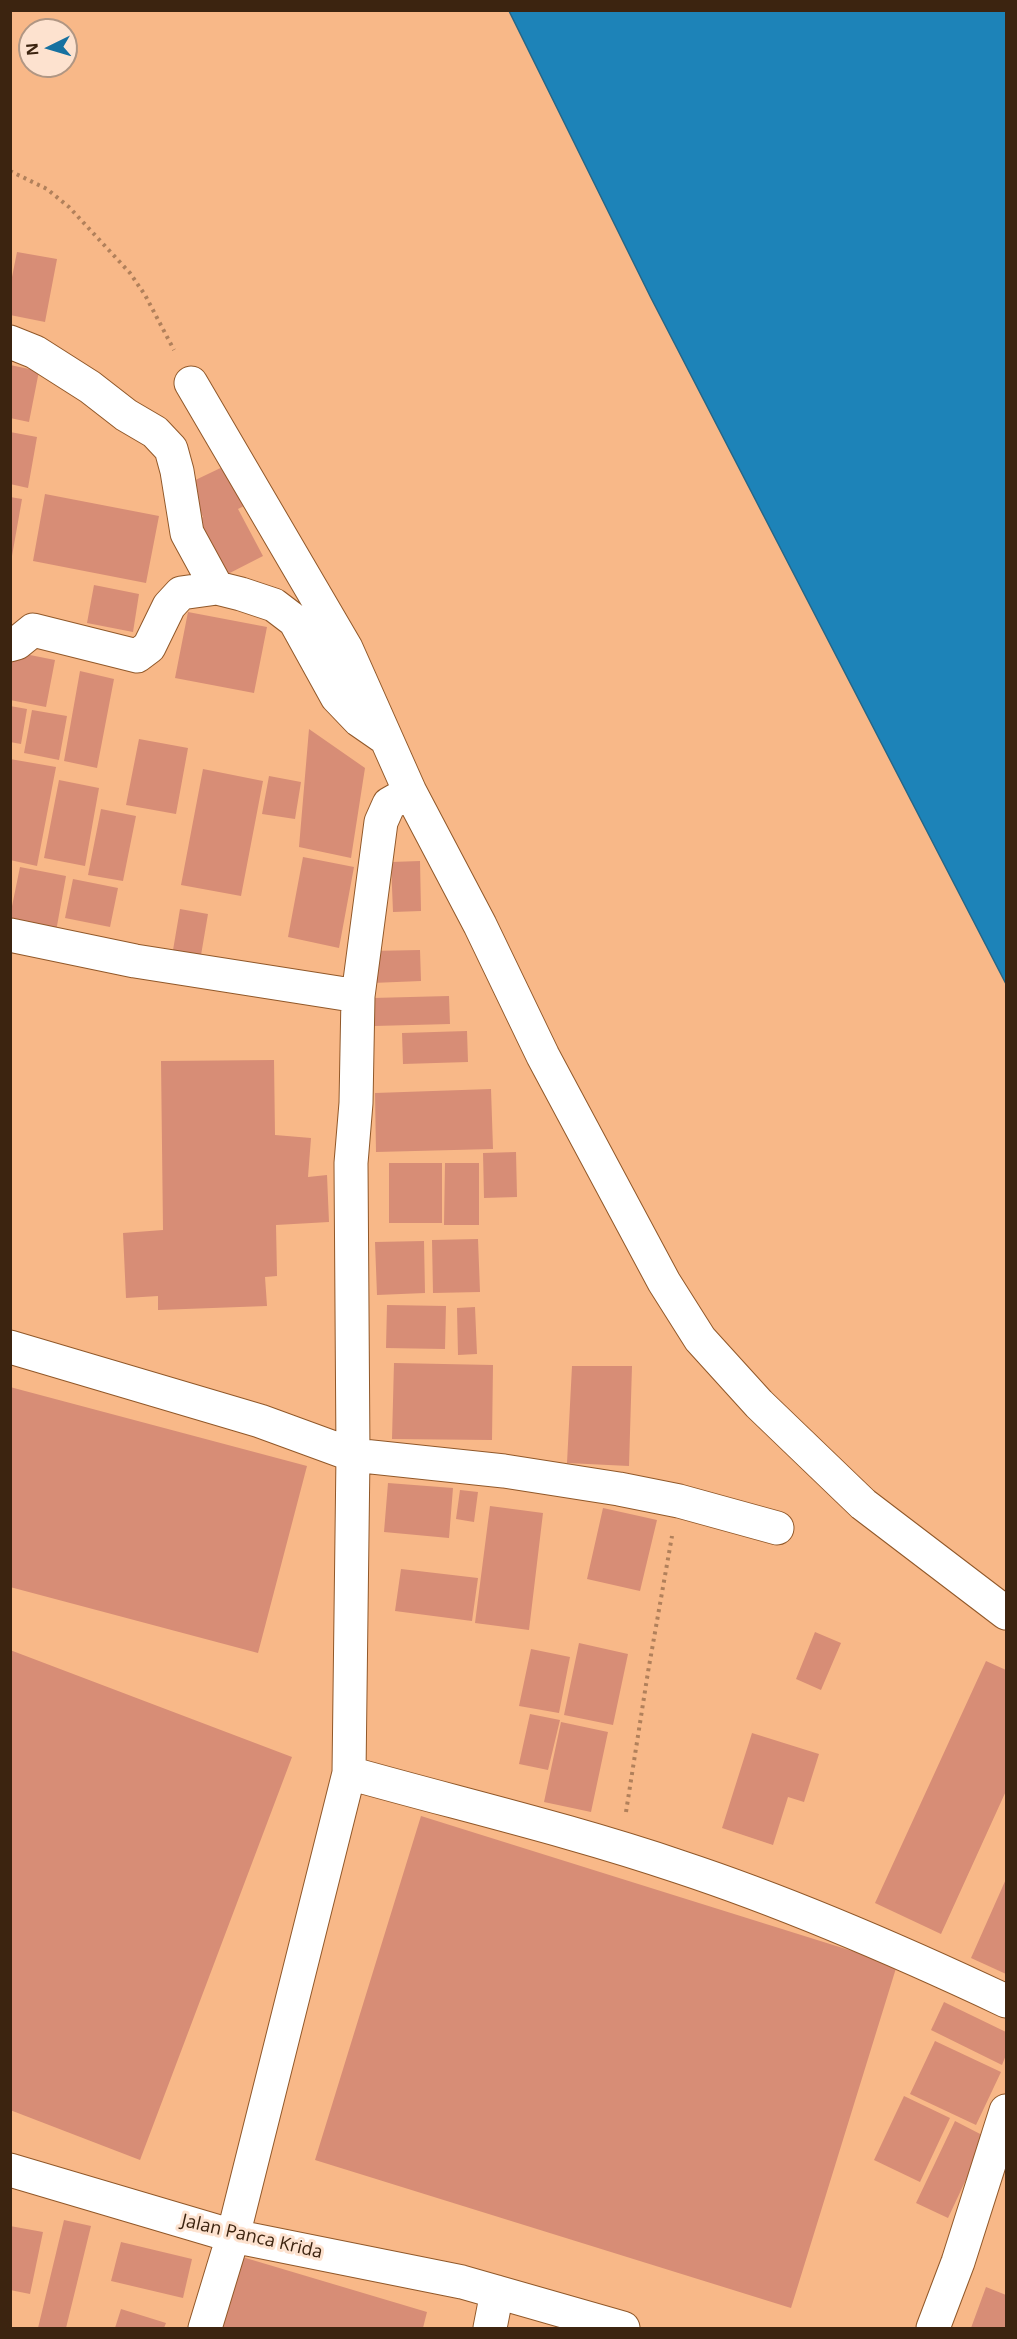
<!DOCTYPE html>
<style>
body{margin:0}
#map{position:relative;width:1017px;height:2339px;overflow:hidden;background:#f8b888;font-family:"Open Sans",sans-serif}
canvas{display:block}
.frame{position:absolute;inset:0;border:12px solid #3c2410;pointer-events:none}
.north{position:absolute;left:18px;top:18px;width:60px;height:60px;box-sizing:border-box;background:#fde2cf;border:2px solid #b09683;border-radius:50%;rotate:265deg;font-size:16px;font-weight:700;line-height:24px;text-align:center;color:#3c2410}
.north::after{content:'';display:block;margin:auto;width:21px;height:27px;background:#1771a0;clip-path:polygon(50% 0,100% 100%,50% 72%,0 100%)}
</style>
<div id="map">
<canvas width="1017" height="2339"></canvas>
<div class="frame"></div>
<div class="north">N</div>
</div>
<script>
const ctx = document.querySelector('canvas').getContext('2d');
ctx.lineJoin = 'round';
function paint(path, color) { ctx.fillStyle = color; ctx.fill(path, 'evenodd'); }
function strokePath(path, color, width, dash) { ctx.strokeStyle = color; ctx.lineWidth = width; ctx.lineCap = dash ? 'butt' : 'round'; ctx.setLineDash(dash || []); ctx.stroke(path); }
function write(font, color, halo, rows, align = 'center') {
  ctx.font = font + ' "Open Sans",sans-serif'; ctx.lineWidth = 6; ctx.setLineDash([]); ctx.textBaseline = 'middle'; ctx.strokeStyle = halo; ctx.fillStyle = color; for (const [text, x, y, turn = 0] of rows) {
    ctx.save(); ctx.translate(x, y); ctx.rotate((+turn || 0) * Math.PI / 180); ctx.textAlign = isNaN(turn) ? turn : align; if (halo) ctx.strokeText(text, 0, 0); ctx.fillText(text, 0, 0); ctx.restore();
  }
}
const water = new Path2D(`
 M509,11H1006V984L651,298Z`);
paint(water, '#1d83b8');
strokePath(water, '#266686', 1.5);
paint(new Path2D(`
 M17,252L57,259L45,322L10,315V287Z
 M10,365L39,371L29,422L10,418Z
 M10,432L37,437L28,488L10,484Z
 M231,463L250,503L238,509L263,556L220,578L192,522L203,517L187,484Z
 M45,494L159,516L146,583L33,561Z
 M10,497L22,499L12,556L10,555Z
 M94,585L139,594L133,632L87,623Z
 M188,612L267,627L254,693L175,678Z
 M10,651L55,660L46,707L10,700Z
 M80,671L114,679L97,768L64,761Z
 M10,706L27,709L21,744L10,742Z
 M32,710L67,716L59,760L24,753Z
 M309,729L365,768L351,858L299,847Z
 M139,739L188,748L176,814L126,805Z
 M10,759L56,767L37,866L10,860Z
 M203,769L263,781L241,896L181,885Z
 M269,776L301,782L295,819L262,814Z
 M59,780L99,788L85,866L44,858Z
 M101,809L136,816L123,881L88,875Z
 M303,857L354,867L339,948L288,937Z
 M420,861L421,911L393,912L391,862Z
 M20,867L66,876L55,937L10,928V916Z
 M73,879L118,888L110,927L65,918Z
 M180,909L208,914L200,961L172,956Z
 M420,950L421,981L372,983L371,951Z
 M449,996L450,1024L374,1026L372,998Z
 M467,1031L468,1062L403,1064L402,1033Z
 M274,1060L275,1135L311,1138L308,1177L327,1175L329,1222L276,1225L277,1276L265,1277L267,1306L158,1310V1296L126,1298L123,1233L163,1230L161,1061Z
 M491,1089L493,1149L376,1152L375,1093Z
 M516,1152L517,1197L484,1198L483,1153Z
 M389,1163H442V1223H389Z
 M445,1163H479V1225H444Z
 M478,1239L480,1292L433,1293L432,1240Z
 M424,1241L425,1293L377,1295L375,1242Z
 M387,1305L446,1306L445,1349L386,1348Z
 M475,1307L477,1354L458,1355L457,1308Z
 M394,1363L493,1365L492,1440L392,1439Z
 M572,1366H632L629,1466L567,1463Z
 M10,1387L307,1466L258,1653L10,1587Z
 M388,1483L453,1488L449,1538L384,1532Z
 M460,1490L478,1492L474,1522L456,1519Z
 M490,1506L543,1513L529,1630L475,1623Z
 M603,1508L657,1520L640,1591L587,1579Z
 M401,1569L478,1578L472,1621L395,1611Z
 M815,1632L841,1643L821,1690L796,1679Z
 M579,1643L628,1654L613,1725L564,1715Z
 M531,1649L570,1657L559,1713L519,1706Z
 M10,1650L292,1757L140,2160L10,2110Z
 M986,1661L1006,1670V1791L941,1934L875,1903Z
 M530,1714L560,1720L548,1770L519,1764Z
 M561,1722L608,1732L591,1812L544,1802Z
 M752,1733L819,1754L804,1802L788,1797L773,1845L722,1828Z
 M421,1816L897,1965L791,2308L315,2160Z
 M1006,1879V1974L971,1958Z
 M944,2002L1006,2032V2055L1002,2065L931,2030Z
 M935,2041L1001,2072L976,2125L910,2094Z
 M904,2096L950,2118L920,2182L874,2160Z
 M955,2121L986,2137L948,2218L916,2203Z
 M64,2220L91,2226L66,2328H38Z
 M10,2226L43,2232L30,2294L10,2290Z
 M121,2242L192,2259L183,2298L111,2281Z
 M239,2256L427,2312L423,2328H218Z
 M986,2287L1006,2295V2328H971Z
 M121,2309L166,2323L164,2328H115Z`), '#d78d76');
const minor = new Path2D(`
 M10,342L35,352L90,387L126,415L155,432L171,449L177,471L187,533L217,588
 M191,383L346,648L410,792L480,925L543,1056L664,1282L700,1339L759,1404L863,1504L1006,1613
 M10,645L17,643L33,630L137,656L149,647L169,606L181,593L217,588L241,594L274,605L295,621L337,697L359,720L385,738
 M10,935L135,961L358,996
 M10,1347L260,1421L353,1455L504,1471L619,1489L679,1501L777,1528
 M349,1773C459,1804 571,1830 680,1867C792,1904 900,1951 1006,2001
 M10,2170L233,2236L462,2282L623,2328
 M205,2328L233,2236L349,1773L353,1455L351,1163L356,1103L358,996L381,822L389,804L410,792
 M490,2328L497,2292
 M933,2328L958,2262L1006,2111`);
strokePath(minor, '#915829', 35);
strokePath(new Path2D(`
 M10,171L47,189L69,207L130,273L145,295L174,350
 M626,1812L648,1672L672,1536`), '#b1805b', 4, [3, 4.5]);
strokePath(minor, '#fff', 33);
write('18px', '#3c2410', '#fde2cf', [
 ["Jalan Panca Krida",252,2237,13]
]);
</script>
